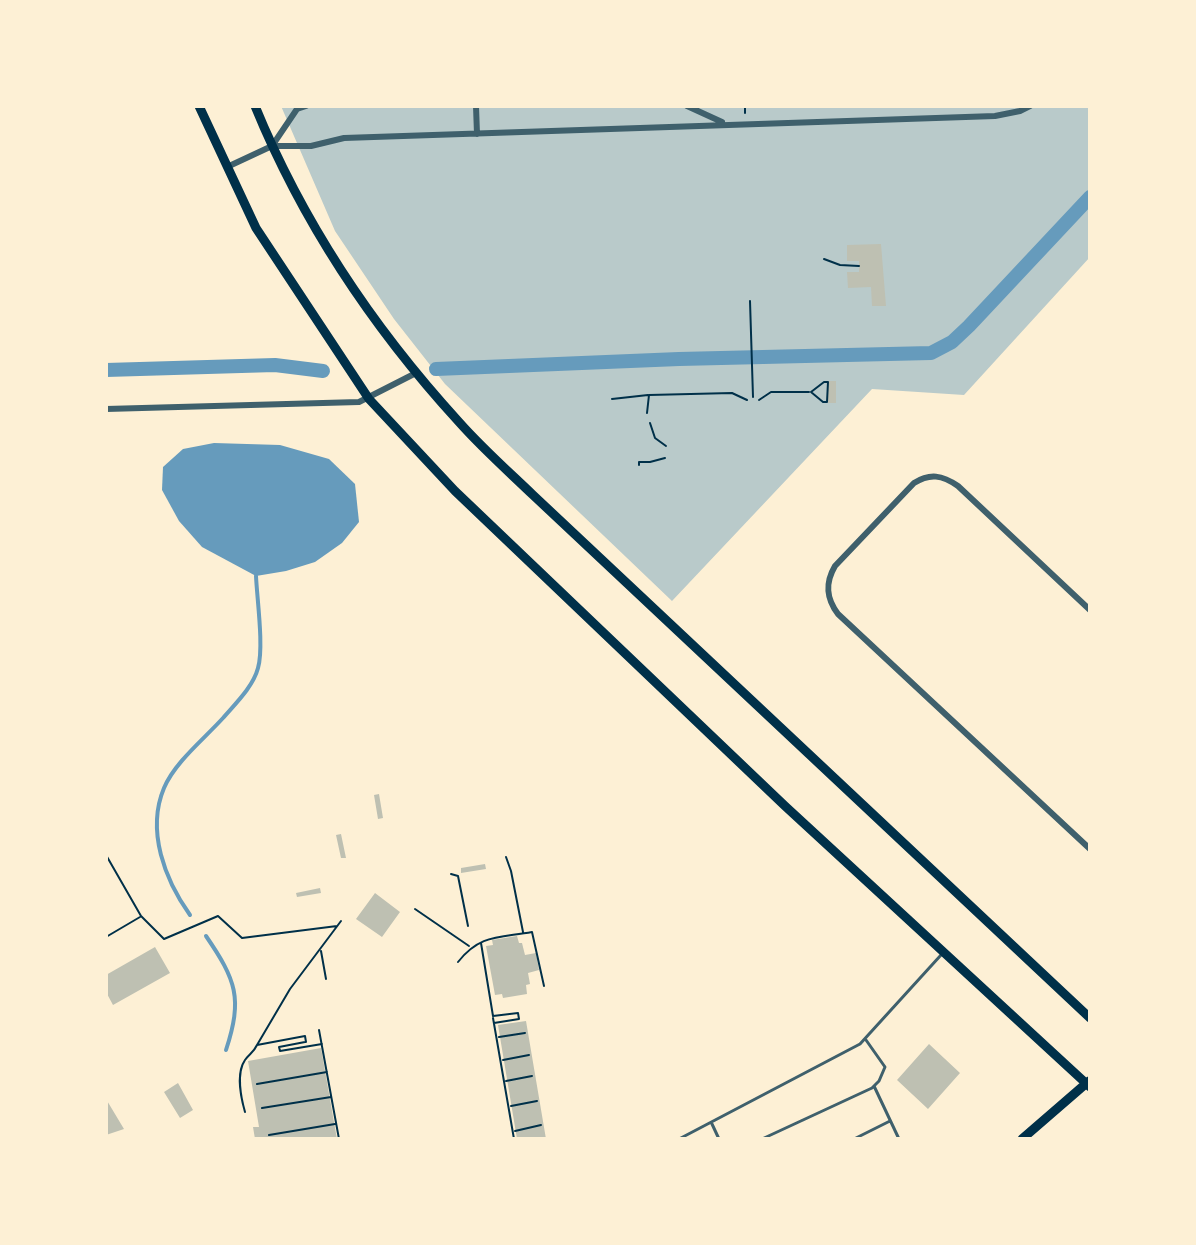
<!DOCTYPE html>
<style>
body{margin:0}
#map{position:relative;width:1196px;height:1245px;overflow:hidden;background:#fdf0d5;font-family:Commissioner,sans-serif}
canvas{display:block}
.frame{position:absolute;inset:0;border:108px solid #fdf0d5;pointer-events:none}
</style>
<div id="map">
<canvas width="1196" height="1245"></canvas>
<div class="frame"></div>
</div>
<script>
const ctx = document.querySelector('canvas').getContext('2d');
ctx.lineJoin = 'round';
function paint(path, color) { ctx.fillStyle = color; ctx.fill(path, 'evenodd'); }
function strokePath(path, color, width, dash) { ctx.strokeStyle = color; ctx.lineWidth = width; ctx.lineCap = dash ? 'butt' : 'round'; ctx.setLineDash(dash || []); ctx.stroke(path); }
paint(new Path2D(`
 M281,106H1090V257L964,395L872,389L672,601L445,384L394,319L335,231Z`), '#b9caca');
paint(new Path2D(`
 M214,443L280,445L329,459L355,484L359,522L342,543L315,562L286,571L256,576L202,547L179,521L162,490L163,467L183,449Z`), '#669bbc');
strokePath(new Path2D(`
 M190,915C165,880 146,831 164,788C175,762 204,739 223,718C235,704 253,687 258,668C264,647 257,599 256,576
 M206,936C236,980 243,998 226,1050`), '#669bbc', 4);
strokePath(new Path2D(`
 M436,369L679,359L931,353L952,342L969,326L1090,197
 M106,370L275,365L323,371`), '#669bbc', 14);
paint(new Path2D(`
 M881,244L886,306H872L871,287L848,288L847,272H859V261H847V245Z
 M828,381H836V403H828Z
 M379,794L383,818L378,819L374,795Z
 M341,834L346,858H341L336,835Z
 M485,864L486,869L461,873V868Z
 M320,888L321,893L297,897L296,893Z
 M375,893L400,912L382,937L356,919Z
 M517,936L519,943H522L525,955L536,953L539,970L528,973L530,984L526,985L527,994L503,998L502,994L495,995L486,946L493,945L492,940Z
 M155,947L170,973L113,1005L106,992V975Z
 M526,1021L546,1139H517L498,1025Z
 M929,1044L960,1073L928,1109L897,1080Z
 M321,1048L337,1139H255L253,1127H259L248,1061Z
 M178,1083L193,1110L180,1118L164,1092Z
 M106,1099L124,1129L106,1135Z`), '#bec0b2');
strokePath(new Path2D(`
 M745,106V113
 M824,259L840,265L859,266
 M750,301L753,397
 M824,382H828L827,402H823L811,392Z
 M612,399L648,395
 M759,400L771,392H809
 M647,413L649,395L732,393L747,400
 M650,423L655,438L666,446
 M639,465V462H650L665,458
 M106,855L141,916L164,939L218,916L242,938L337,926
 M506,857L511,871L523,932
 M451,874L458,876L468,926
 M415,909L469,946
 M106,937L140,917
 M481,943L493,1016L518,1013L519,1019L494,1023
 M321,951L326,979
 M458,962C480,934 499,938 532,932L544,986
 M493,1018L514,1139
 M319,1030L339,1139
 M499,1037L525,1033
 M305,1042L279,1047L280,1051L322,1044
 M257,1045L290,989L341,921
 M503,1060L529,1055
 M506,1081L532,1076
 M257,1084L327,1072
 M511,1106L537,1101
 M262,1108L331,1097
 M245,1112C241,1098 236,1073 245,1060C249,1054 254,1052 257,1045L305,1036L306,1042
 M515,1131L541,1125
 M269,1135L335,1124`), '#003049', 2);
strokePath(new Path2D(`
 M874,1086L899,1139
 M712,1124L719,1139
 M679,1139L860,1044L941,955
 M762,1139L872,1088L879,1081L885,1067L866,1040
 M854,1139L890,1121`), '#3f606c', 3);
strokePath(new Path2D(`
 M476,106L477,134
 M687,106L722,122
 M272,146L297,109L306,106
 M227,167L272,146H311L344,138L995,116L1020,111L1030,106
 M106,409L359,402L416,373
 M1090,610L958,486C942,475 930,473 914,483L835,566C825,583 826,598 838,614L1090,849`), '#3f606c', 6);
strokePath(new Path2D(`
 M199,106L256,228L369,399L455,491L785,806L1090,1087
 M255,106C303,223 374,329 459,422C482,448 508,471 533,495L1090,1018
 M1022,1139L1089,1081`), '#003049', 9);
</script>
